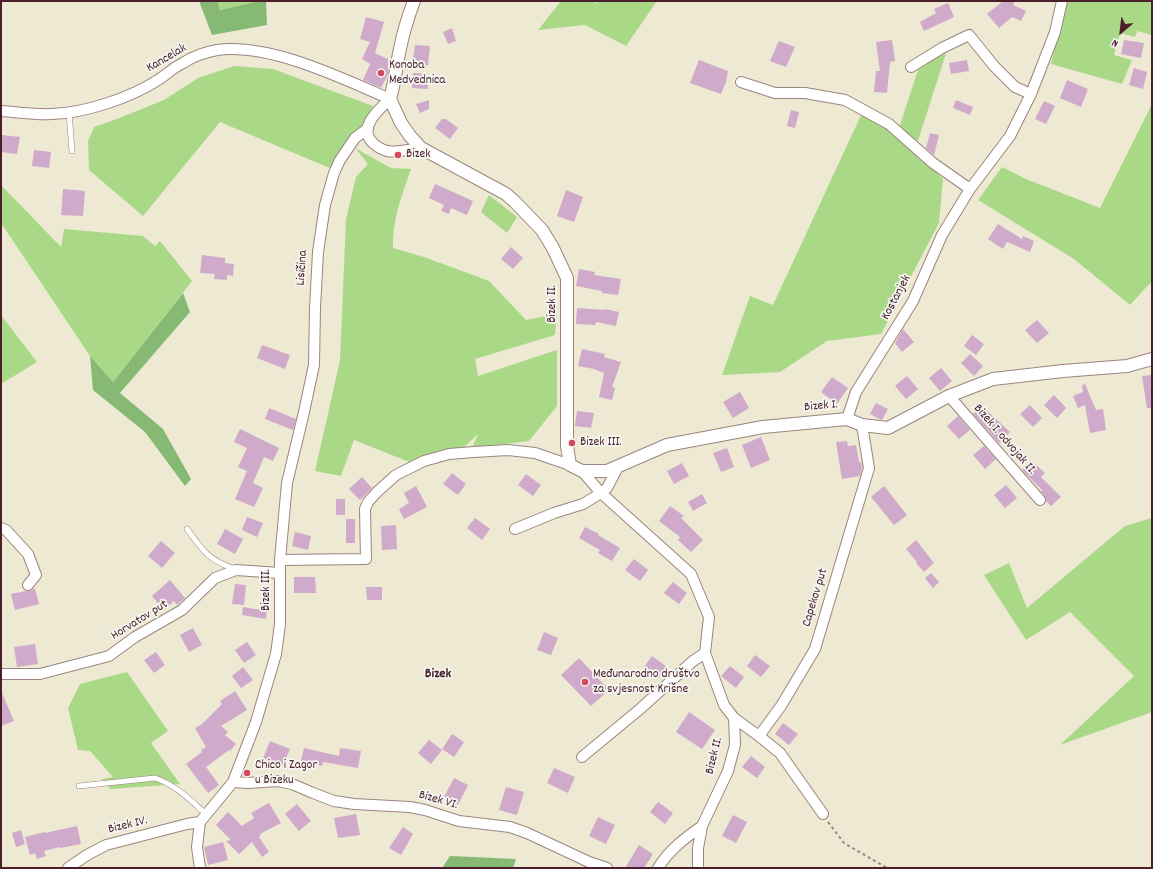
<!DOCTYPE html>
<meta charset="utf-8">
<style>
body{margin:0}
#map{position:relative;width:1153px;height:869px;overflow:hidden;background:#eee9d3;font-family:Dekko,sans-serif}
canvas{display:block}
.frame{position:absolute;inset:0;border:2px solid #4a1f2b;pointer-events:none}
.north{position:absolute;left:1101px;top:12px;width:40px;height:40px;-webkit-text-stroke:3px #f6f6f2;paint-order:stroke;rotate:208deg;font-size:11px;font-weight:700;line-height:16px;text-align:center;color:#4a1f2b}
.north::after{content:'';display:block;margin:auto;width:14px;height:18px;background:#4a1f2b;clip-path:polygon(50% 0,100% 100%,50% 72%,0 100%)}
</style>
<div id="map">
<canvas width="1153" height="869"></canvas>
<div class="frame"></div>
<div class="north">N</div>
</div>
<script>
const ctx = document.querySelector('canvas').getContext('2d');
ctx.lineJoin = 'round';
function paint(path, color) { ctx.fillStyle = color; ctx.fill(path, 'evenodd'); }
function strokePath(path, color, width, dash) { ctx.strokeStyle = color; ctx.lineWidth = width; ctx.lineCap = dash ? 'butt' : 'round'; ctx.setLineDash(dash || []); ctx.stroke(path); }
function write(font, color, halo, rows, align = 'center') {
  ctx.font = font + ' Dekko,sans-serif'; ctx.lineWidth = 3.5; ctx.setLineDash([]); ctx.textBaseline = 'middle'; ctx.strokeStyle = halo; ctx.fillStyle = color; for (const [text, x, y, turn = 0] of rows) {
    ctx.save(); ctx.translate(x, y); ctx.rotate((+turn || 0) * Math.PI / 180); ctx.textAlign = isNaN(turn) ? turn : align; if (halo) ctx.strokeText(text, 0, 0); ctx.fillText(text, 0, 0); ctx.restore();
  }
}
paint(new Path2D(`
 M218,1H259L220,10Z
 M561,1H591L597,3L599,1H657L626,46L585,25L538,30Z
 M1066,1H1152V35L1137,31L1135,37L1120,33L1114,55L1132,60L1122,84L1051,64Z
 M947,50L918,141L899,128L918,70Z
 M234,66L273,69L373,106L337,171L220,122L143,216L89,170L88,141L94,127L117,119L164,100L198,78Z
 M1152,104V281L1130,305L1074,259L978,200L1002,167L1026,179L1100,208Z
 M862,113L889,129L943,179L939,223L881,334L827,341L780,372L722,375L750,296L773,305Z
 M355,148L391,168L411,169C402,195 392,220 393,248L424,257L489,281L526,320L557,314L555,335L475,359L478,376L557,350V406L529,441L472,448L478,434L456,455L417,465L354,440L341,476L315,471L340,360L346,219L356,177L368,164Z
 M1,185L61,247L64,229L143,236L155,246L160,241L192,281L113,382L90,356L1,223Z
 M489,195L517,217L507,233L481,212Z
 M1,315L37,362L1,384Z
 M1152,518V712L1060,745L1134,676L1070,612L1026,640L984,575L1009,563L1027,608L1125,526Z
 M127,672L168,731L151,743L180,784L110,789L102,779L113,777L90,751L78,750L68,708L80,684Z`), '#a9d987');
paint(new Path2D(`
 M199,1H218L220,10L259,1H266L267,25L212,35Z
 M183,293L190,312L120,393L163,429L191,479L185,486L145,432L93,390L90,356L113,382Z
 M450,856L516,859L513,868H442Z`), '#86b974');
paint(new Path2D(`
 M1003,1H1015L1013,5L1026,11L1021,21L1012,17L999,28L987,14Z
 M948,3L954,17L924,31L920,22L936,13L934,9Z
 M366,17L384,22L375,53L390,60L388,74L381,88L363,80L370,64L362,59L370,42L360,39Z
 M452,28L456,41L448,44L443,32Z
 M892,40L895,61L890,62L887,93L874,92L876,71H880L876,42Z
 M1124,40L1144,43L1141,58L1121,54Z
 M779,41L795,47L786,67L770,61Z
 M415,45L430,46L428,66L413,59Z
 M699,60L728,71L726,82L721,94L690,83Z
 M967,60L969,71L951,74L949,63Z
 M1134,68L1147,72L1143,89L1129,85Z
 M413,73L427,74L428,89L412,88Z
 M1067,80L1088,89L1081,107L1060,98Z
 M429,100V109L420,113L416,104Z
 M956,100L973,107L970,115L953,108Z
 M1044,101L1055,106L1046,124L1035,119Z
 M791,110L799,112L795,128L787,126Z
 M442,119H446L458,128L450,139L435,128Z
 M930,133L939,135L934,155L926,148Z
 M2,135L20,137L17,154L1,152Z
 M34,150L51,152L49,168L32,166Z
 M435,184L473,201L467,215L451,208L449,214L441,211L444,205L429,198Z
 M63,189L85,191L83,216L61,215Z
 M566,190L583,197L574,222L557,216Z
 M998,224L1022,239L1023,236L1034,241L1030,252L1007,242L1003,249L988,239Z
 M511,247L523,258L513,269L501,259Z
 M202,255L225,258V263L234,264L233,276L227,275V280L214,279L215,274L200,273Z
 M579,269L595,272L594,275L621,279L618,295L602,293V291L576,286Z
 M577,308L605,310V309L619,312L616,326L596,322L595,325L576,324Z
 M1037,320L1049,333L1037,343L1025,330Z
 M903,329L914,342L902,352L895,343Z
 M972,335L984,344L976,355L964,346Z
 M262,345L290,355L285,369L257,358Z
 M582,349L605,354L604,357L621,362L612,387L615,388L612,400L599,397L604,373L594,369L578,366Z
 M970,354L983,366L974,376L961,363Z
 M941,368L952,381L940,391L929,378Z
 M1152,375V408H1147L1142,376Z
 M907,376L918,389L906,399L895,386Z
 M832,377L848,388L837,404L821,392Z
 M1085,384L1096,410L1103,409L1106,430L1090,433L1085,405L1078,408L1073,396L1083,392L1082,385Z
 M740,392L749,408L733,418L723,402Z
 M1054,395L1066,408L1057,418L1044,405Z
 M876,403L888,409L882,420L870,414Z
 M1030,405L1042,418L1033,427L1020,414Z
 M982,406L1010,432L999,443L973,414Z
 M269,408L296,419L293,430L265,419Z
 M577,411L594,413L591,428L575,426Z
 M958,416L970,430L959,439L947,426Z
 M240,429L279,448L273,461L264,457L253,483L263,488L254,507L235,499L247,471L238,467L247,448L234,442Z
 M761,437L770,460L751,468L742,445Z
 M847,441L848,446L856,445L859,462H861L862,468L860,476L842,479L836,442Z
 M984,446L996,459L985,469L973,455Z
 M727,448L734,467L721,472L713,453Z
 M1032,461L1045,473L1041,477L1061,497L1051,506L1046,501L1045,496L1041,491L1042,490L1022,470Z
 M682,463L689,476L674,484L667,471Z
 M452,473L466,484L458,495L443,484Z
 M526,474L541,485L533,496L518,485Z
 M362,477L372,488L360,500L349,489Z
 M1006,485L1017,498L1005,508L994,495Z
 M416,486L427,507L404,519L399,509L409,503L404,493Z
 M884,486L907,515L894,525L871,497Z
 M702,494L707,503L693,511L688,502Z
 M336,499H345V515H336Z
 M670,506L684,516L681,518L703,540L691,552L678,540L680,537L659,521Z
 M247,517L263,523L257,537L242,530Z
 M475,518L490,529L482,540L467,528Z
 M346,519H355V543H346Z
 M396,525L397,549L382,550L381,526Z
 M585,527L599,534L598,535L620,548L612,561L598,553L600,550L579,538Z
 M225,529L243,539L235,554L217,544Z
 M295,532L311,536L308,550L292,546Z
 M916,540L934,563L924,572L916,563L917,562L906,549Z
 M161,541L175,553L162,568L148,556Z
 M634,559L648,570L640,581L625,570Z
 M931,573L939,582L933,588L925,578Z
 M294,577H315L316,593H294Z
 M170,580L185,598L177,605L174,601L164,610L152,596Z
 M673,582L687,593L679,604L664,593Z
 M235,584L246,585L244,605L232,604Z
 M366,587H382V600H367Z
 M33,589H35L39,604L15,610L11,594L26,591H30Z
 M243,607L267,611L266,619L242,615Z
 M193,628L202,645L189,652L180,635Z
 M544,632L558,638L551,655L537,650Z
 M247,642L256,655L244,663L235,650Z
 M35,644L38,664L17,667L14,647Z
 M156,652L165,665L154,673L144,660Z
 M755,655L770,666L761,677L747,666Z
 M652,656L667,667L659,678L644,667Z
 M579,658L609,690L591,706L561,675Z
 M730,666L744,677L736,688L721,676Z
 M243,667L253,680L241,688L232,676Z
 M1,691L14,721L1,726Z
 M235,691L247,710L221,726L228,732L225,735L236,744L230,751L229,750L206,767L219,785L208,793L186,764L202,752L201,750L206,747L195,728L202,724L222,704L220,701Z
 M689,712L715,730L702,749L676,732Z
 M783,723L798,734L789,745L775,734Z
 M452,734L464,742L454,757L442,749Z
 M429,740L442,750L431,764L418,753Z
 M270,741L290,749L283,766L263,758Z
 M304,748L339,756L340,748L361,751L358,768L323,762L322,766L301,761Z
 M751,756L765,767L757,778L742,767Z
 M554,768L575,777L568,793L547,783Z
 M454,778L468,785L458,805L444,797Z
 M506,787L524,792L517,815L499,810Z
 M658,802L673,813L665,824L650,812Z
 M269,803L281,823L260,834L261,835L259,837L269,852L262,857L252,842L239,854L226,841L231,840L216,825L228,812L242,826L254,818L251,813Z
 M297,804L311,821L299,831L285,814Z
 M356,814L360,835L338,838L334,818Z
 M733,815L747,822L736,843L722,836Z
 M598,817L615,825L606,844L589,836Z
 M77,826L81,844L60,848V847L44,851L46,856L37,859L35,853L30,855L25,837L45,832V833Z
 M403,827L413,834L401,855L389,848Z
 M21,830L25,844L16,847L12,833Z
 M223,842L228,860L208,865L204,847Z
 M639,845L653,854L644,868H625Z`), '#cfaaca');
const service = new Path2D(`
 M69,112L72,151
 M187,529C203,551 208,560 235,569
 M79,786L155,778C176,785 190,800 206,814`);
const minor = new Path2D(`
 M911,67L942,48L969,35L994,66L1015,87L1031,94
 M741,82L775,93H805L845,100L889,124L933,163L970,189
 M1,111C18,112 35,115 52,114C85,113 130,98 158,80C166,75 174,67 183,63C192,57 206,52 217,50C270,43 341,78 390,99C379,109 357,128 373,143C377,147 381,149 387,151C397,153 410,149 421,148
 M949,396L1040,500
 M847,419L856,392L913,301L942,235L970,189L1010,136L1031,94L1055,32L1062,1
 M582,471L601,493L691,574L709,617L705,653L724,705L734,718L735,745L728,771L702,826L698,848V868
 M1,528L6,530L28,554L36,575L28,585
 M515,529L554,513L583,504L601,493L607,488L618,467
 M280,560L287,483L304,412L314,365L315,308L318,252L325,205L334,173L340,160L355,138L367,129
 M1,674H40L109,656L135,637L182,610L215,578L236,570L280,573
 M734,718L759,736L781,706L815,649L869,468L862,425
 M759,736L780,753L823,814
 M582,757L640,709L693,661L705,653
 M233,782L248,783L278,781L292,784L313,793L334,801L354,804L410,807L425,810L459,821L510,827L527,833L589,862L607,868
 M68,868L87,855L106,845L187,824L200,822
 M200,868L197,847L200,822L233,782L256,722L276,654L280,624V560L366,559L365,509L368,502L377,492L396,475L424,461L449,454L474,452L508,450L535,453L570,465
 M658,868C669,850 685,838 702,826`);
const tertiary = new Path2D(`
 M414,1C408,17 403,33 400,49C396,66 395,82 390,99L401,123L410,136L421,148L506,194L515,202L542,230L553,248L567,278V446L570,465L582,471H607L667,445L763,427L847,419L862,425L888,428L949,396L993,379L1063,371L1127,366L1152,359`);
strokePath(service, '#9c847f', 6);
strokePath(minor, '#9c847f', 12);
strokePath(tertiary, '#9c847f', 14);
strokePath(new Path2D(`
 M828,822L844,843L887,868`), '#9c847f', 2, [3, 3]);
strokePath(service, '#fff', 5);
strokePath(minor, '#fff', 10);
strokePath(tertiary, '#fff', 12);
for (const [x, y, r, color] of [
 [381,73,4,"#d1495b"],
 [398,155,4,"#d1495b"],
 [572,443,4,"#d1495b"],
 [585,682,4,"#d1495b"],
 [247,773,4,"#d1495b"]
]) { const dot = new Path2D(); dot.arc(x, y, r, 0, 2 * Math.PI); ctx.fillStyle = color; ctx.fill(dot); strokePath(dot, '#f6f6f2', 1.5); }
write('13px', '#4a1f2b', '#f6f6f2', [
 ["Kancelak",167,59,-30],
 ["Lisičina",303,268,-86],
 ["Kostanjek",897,298,-62],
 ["Bizek II.",553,304,-90],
 ["Bizek I.",821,407,-5],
 ["Bizek I. odvojak II.",1004,440,49],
 ["Bizek III.",267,590,-90],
 ["Capekov put",816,598,-73],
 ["Horvatov put",140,621,-32],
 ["Bizek II.",715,756,-76],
 ["Bizek VI.",438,801,16],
 ["Bizek IV.",128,826,-14]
]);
write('13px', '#4a1f2b', '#f6f6f2', [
 ["Konoba",389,66],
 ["Medvednica",389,81],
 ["Bizek",406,155],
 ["Bizek III.",580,443],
 ["Međunarodno društvo",593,675],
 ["za svjesnost Krišne",593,690],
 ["Chico i Zagor",255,766],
 ["u Bizeku",255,781]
], 'left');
write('bold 14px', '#4a1f2b', '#f6f6f2', [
 ["Bizek",438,675]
]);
</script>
